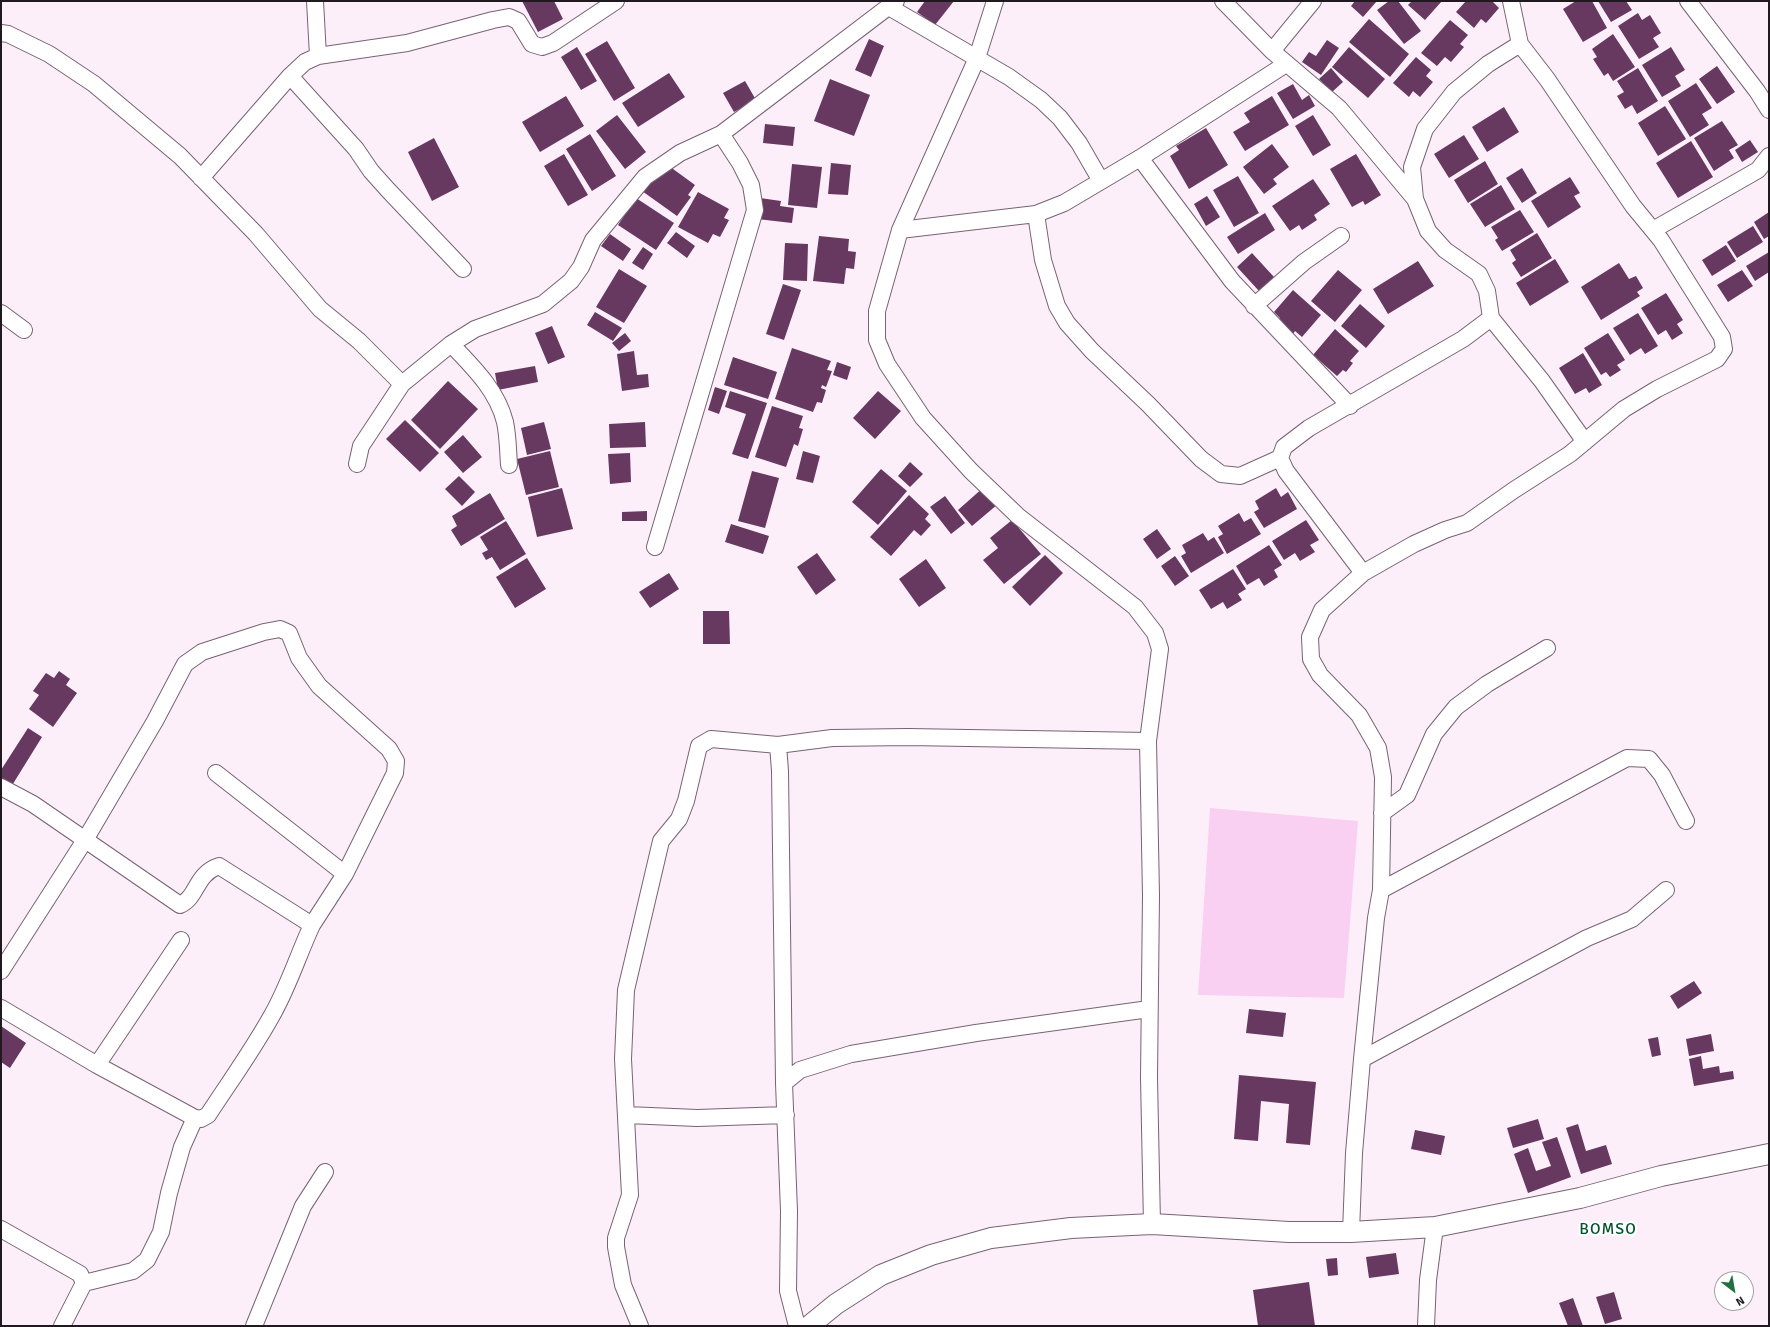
<!DOCTYPE html>
<style>
body{margin:0}
#map{position:relative;width:1770px;height:1327px;overflow:hidden;background:#fdeffa;font-family:Signika,sans-serif}
canvas{display:block}
.frame{position:absolute;inset:0;border:2px solid #211920;pointer-events:none}
.north{position:absolute;left:1714px;top:1271px;width:40px;height:40px;box-sizing:border-box;background:#fff;border:1px solid #a6a3a6;border-radius:50%;rotate:149deg;font-size:11px;font-weight:700;line-height:16px;text-align:center;color:#211920}
.north::after{content:'';display:block;margin:auto;width:14px;height:18px;background:#227141;clip-path:polygon(50% 0,100% 100%,50% 72%,0 100%)}
</style>
<div id="map">
<canvas width="1770" height="1327"></canvas>
<div class="frame"></div>
<div class="north">N</div>
</div>
<script>
const ctx = document.querySelector('canvas').getContext('2d');
ctx.lineJoin = 'round';
function paint(path, color) { ctx.fillStyle = color; ctx.fill(path, 'evenodd'); }
function strokePath(path, color, width, dash) { ctx.strokeStyle = color; ctx.lineWidth = width; ctx.lineCap = dash ? 'butt' : 'round'; ctx.setLineDash(dash || []); ctx.stroke(path); }
function write(font, color, halo, rows, align = 'center') {
  ctx.font = font + ' Signika,sans-serif'; ctx.lineWidth = 4; ctx.setLineDash([]); ctx.textBaseline = 'middle'; ctx.strokeStyle = halo; ctx.fillStyle = color; for (const [text, x, y, turn = 0] of rows) {
    ctx.save(); ctx.translate(x, y); ctx.rotate((+turn || 0) * Math.PI / 180); ctx.textAlign = isNaN(turn) ? turn : align; if (halo) ctx.strokeText(text, 0, 0); ctx.fillText(text, 0, 0); ctx.restore();
  }
}
paint(new Path2D(`
 M1210,808L1358,821L1344,998L1198,995Z`), '#f9d0f1');
paint(new Path2D(`
 M522,1H554L563,19L538,32Z
 M925,1H954L935,25L917,12Z
 M1355,1H1377L1363,17L1351,6Z
 M1389,1H1398L1421,31L1404,44L1377,10Z
 M1412,1H1442L1425,20L1408,5Z
 M1466,1H1492L1499,8L1486,23L1481,19L1474,28L1456,12Z
 M1576,1H1592L1607,28L1583,42L1563,9Z
 M1598,1H1626L1632,10L1611,22Z
 M1638,13L1642,20L1650,15L1661,33L1653,38L1659,47L1639,59L1618,26Z
 M1369,19L1409,54L1390,77L1349,42Z
 M1450,20L1468,35L1460,44L1464,47L1451,62L1445,57L1437,66L1421,53Z
 M1613,34L1635,67L1613,81L1608,73L1604,76L1593,59L1597,57L1592,49Z
 M869,39L884,46L871,77L855,70Z
 M1327,40L1339,48L1321,75L1302,62L1309,52L1316,56Z
 M607,41L635,88L614,101L585,54Z
 M577,47L597,81L581,90L561,57Z
 M1349,47L1385,79L1368,98L1332,67Z
 M1671,47L1685,70L1675,76L1681,86L1662,97L1642,65Z
 M1416,57L1431,70L1426,76L1433,82L1420,97L1413,91L1409,97L1393,83Z
 M1717,66L1735,92L1717,104L1699,79Z
 M1331,68L1343,82L1332,92L1319,79Z
 M1638,68L1658,101L1637,114L1632,105L1625,109L1617,96L1624,92L1617,81Z
 M669,73L685,97L638,127L622,103Z
 M830,79L870,95L854,136L814,121Z
 M745,81L756,100L734,112L723,93Z
 M1696,83L1712,108L1702,114L1709,125L1690,137L1668,101Z
 M1293,84L1302,100L1309,95L1315,106L1293,119L1277,93Z
 M566,96L584,126L540,152L522,122Z
 M1272,96L1289,125L1245,151L1233,132L1250,122L1244,113Z
 M1665,106L1686,139L1658,156L1638,123Z
 M1504,107L1519,132L1487,152L1472,127Z
 M617,115L646,152L625,169L596,131Z
 M1313,115L1331,145L1313,156L1295,126Z
 M1722,121L1738,145L1729,150L1734,158L1714,171L1694,138Z
 M765,124L795,127L793,146L763,143Z
 M1206,128L1228,165L1189,189L1170,156L1179,150L1176,146Z
 M590,134L616,176L592,191L566,149Z
 M1464,135L1479,159L1449,178L1434,154Z
 M434,138L459,187L432,201L408,152Z
 M1750,140L1758,152L1742,162L1735,150Z
 M1691,141L1713,177L1678,198L1656,163Z
 M1272,144L1289,167L1273,179L1277,184L1264,194L1243,167Z
 M564,154L588,195L568,206L544,166Z
 M1356,154L1381,195L1365,205L1363,201L1352,207L1330,169Z
 M1485,161L1498,184L1468,203L1454,180Z
 M831,163L851,165L848,195L828,194Z
 M792,164L822,167L817,208L788,205Z
 M669,166L695,185L688,195L691,197L677,216L642,191L655,172L662,176Z
 M1522,168L1537,193L1522,203L1506,178Z
 M1238,176L1259,213L1234,227L1213,190Z
 M1570,177L1580,193L1574,196L1581,207L1548,228L1531,201Z
 M1313,179L1330,204L1314,215L1317,220L1302,230L1299,225L1290,231L1272,206Z
 M1501,185L1515,209L1485,227L1470,204Z
 M698,192L729,209L724,218L729,220L720,237L713,234L708,243L678,227Z
 M1207,196L1220,217L1206,226L1194,204Z
 M636,198L674,223L656,250L618,225Z
 M760,198L781,201L780,206L794,208L792,223L757,219Z
 M1520,210L1534,232L1502,251L1495,240L1498,238L1491,227Z
 M1769,212V236L1764,239L1754,222Z
 M1265,213L1275,230L1238,254L1227,237Z
 M1753,226L1763,242L1737,258L1727,242Z
 M676,232L695,246L687,258L667,243Z
 M1537,233L1552,258L1521,277L1512,263L1516,260L1510,250Z
 M610,234L631,249L623,261L601,246Z
 M819,236L849,239L848,251L856,252L854,269L846,268L844,284L813,281Z
 M785,243L808,244L807,281L783,280Z
 M1726,245L1736,261L1712,276L1702,260Z
 M643,247L653,254L643,270L632,263Z
 M1769,252V272L1755,281L1746,266Z
 M1252,253L1274,277L1259,291L1237,267Z
 M1555,259L1569,282L1530,306L1516,283Z
 M1418,261L1434,286L1388,314L1373,289Z
 M1619,263L1629,279L1636,276L1643,288L1637,292L1640,296L1601,320L1581,287Z
 M619,269L647,286L624,323L596,307Z
 M1338,270L1362,290L1335,322L1311,301Z
 M1742,270L1753,286L1728,302L1717,285Z
 M783,284L801,290L784,340L766,334Z
 M1293,290L1321,315L1302,337L1295,331L1293,334L1277,321L1280,318L1274,312Z
 M1666,293L1683,320L1677,324L1683,333L1672,340L1666,330L1658,335L1641,308Z
 M1360,304L1385,326L1366,348L1341,326Z
 M595,312L622,328L613,341L587,325Z
 M1638,313L1658,346L1645,354L1641,348L1630,355L1613,328Z
 M552,326L565,357L548,364L535,333Z
 M1335,329L1359,351L1350,361L1353,363L1346,372L1343,370L1337,376L1313,355Z
 M625,333L631,341L619,351L612,343Z
 M1608,333L1625,360L1617,365L1621,370L1610,377L1606,372L1601,375L1584,348Z
 M792,348L831,361L827,370L832,371L826,387L822,385L821,388L826,390L822,403L817,402L813,412L775,399Z
 M634,351L637,375L648,374L649,387L622,391L617,354Z
 M1583,353L1602,385L1589,393L1586,388L1575,394L1559,368Z
 M733,357L777,372L768,399L724,385Z
 M837,362L851,367L847,380L833,375Z
 M535,366L538,382L498,390L495,373Z
 M448,381L478,409L440,449L411,420Z
 M715,387L727,391L719,414L708,410Z
 M730,391L767,403L748,459L732,454L746,414L725,407Z
 M878,391L901,411L875,439L853,418Z
 M772,406L803,416L799,428L803,429L798,446L794,444L786,467L755,457Z
 M405,420L439,453L420,472L386,439Z
 M544,422L551,449L527,455L521,428Z
 M645,422L646,447L610,448L609,424Z
 M463,435L482,457L463,473L444,452Z
 M550,451L559,487L526,495L517,459Z
 M803,451L820,456L813,483L796,479Z
 M630,453L631,482L610,484L608,454Z
 M910,462L923,474L910,487L898,476Z
 M881,469L907,491L878,525L852,502Z
 M752,471L779,478L765,528L738,521Z
 M459,476L475,492L462,506L445,489Z
 M984,487L998,504L972,526L958,510Z
 M562,488L573,529L537,537L528,497Z
 M1276,488L1281,497L1288,492L1297,509L1264,528L1254,512L1259,509L1255,501Z
 M490,493L505,519L461,546L451,530L457,526L452,516Z
 M909,495L929,514L925,519L931,525L921,536L914,530L891,556L870,537Z
 M945,496L965,523L951,534L930,507Z
 M647,511V521H622V512Z
 M1239,513L1244,522L1251,518L1261,534L1227,554L1218,537L1223,534L1218,526Z
 M1012,520L1041,554L1004,584L983,560L998,548L990,538Z
 M1306,520L1319,540L1310,545L1315,552L1300,561L1295,553L1284,560L1272,541Z
 M506,521L526,554L500,570L492,557L486,560L482,553L488,550L480,537Z
 M731,524L769,536L763,554L725,542Z
 M1157,529L1171,549L1157,559L1143,539Z
 M1203,533L1208,541L1214,537L1224,553L1191,573L1181,556L1186,553L1182,545Z
 M1269,545L1282,565L1274,570L1278,577L1264,586L1259,578L1247,585L1236,566Z
 M817,553L836,580L816,595L797,567Z
 M1045,555L1063,573L1030,606L1012,587Z
 M1175,556L1189,576L1175,586L1161,566Z
 M527,558L546,589L515,608L496,577Z
 M926,559L946,588L919,607L899,579Z
 M1233,569L1246,589L1238,594L1242,600L1227,609L1223,602L1211,609L1199,590Z
 M669,573L679,589L650,608L639,592Z
 M703,611H729L730,644H703Z
 M59,671L70,679L66,685L77,693L53,727L29,709L39,695L33,691L46,673L54,678Z
 M28,728L42,737L11,787L1,781V770Z
 M1694,981L1702,993L1678,1009L1670,996Z
 M1249,1009L1286,1013L1283,1037L1246,1033Z
 M1,1026L26,1043L10,1068L1,1062Z
 M1711,1034L1714,1051L1689,1056L1686,1039Z
 M1658,1037L1661,1055L1652,1057L1648,1039Z
 M1701,1056L1703,1069L1719,1066L1720,1073L1733,1071L1734,1079L1694,1086L1689,1059Z
 M1239,1075L1316,1082L1310,1145L1286,1143L1289,1104L1261,1101L1258,1141L1234,1139Z
 M1538,1119L1544,1139L1513,1148L1507,1128Z
 M1578,1124L1586,1151L1606,1145L1612,1164L1581,1174L1566,1128Z
 M1415,1130L1445,1136L1441,1155L1411,1149Z
 M1557,1137L1571,1177L1528,1193L1514,1154L1528,1148L1536,1171L1551,1166L1542,1142Z
 M1396,1253L1399,1274L1369,1278L1366,1257Z
 M1337,1258L1338,1275L1328,1276L1326,1259Z
 M1309,1282L1315,1326H1258L1253,1290Z
 M1614,1292L1622,1319L1605,1324L1596,1297Z
 M1573,1298L1583,1326H1568L1559,1303Z`), '#673860');
const minor = new Path2D(`
 M315,1L318,56
 M995,1L977,58L900,230L877,311V340L887,364L923,418L971,471L1018,516L1135,607L1155,633L1160,649L1148,741L1151,895L1149,1078L1152,1224
 M1223,1L1272,51L1339,108L1415,199
 M1688,1L1757,91L1769,110
 M889,7L1009,77L1041,100L1060,118L1079,143L1101,181
 M1,33L8,34L49,54L94,84L180,156L256,234L320,309L359,341L402,384L361,446L357,464
 M1272,51L1313,1
 M290,76L356,149L371,171L388,190L463,269
 M1140,158L1232,281L1350,406
 M201,178L290,76L305,62L318,56L407,43L493,20L509,17L518,21L532,44L542,47L553,43L616,1
 M1036,214L1043,260L1057,306L1067,323L1092,351L1148,404L1201,459L1221,474L1240,476L1280,458
 M900,230L1036,214L1064,203L1140,158L1286,64
 M1653,230L1758,170L1769,156
 M1254,306L1304,262L1341,236
 M1,313L24,330
 M1491,318L1542,381L1585,442
 M451,344C473,367 497,390 505,422C508,436 508,451 509,465
 M402,384L451,344L475,329L543,304L571,281L581,267L593,240L645,177L680,153L721,134L896,1
 M655,547L755,210L751,185L740,163L721,134
 M1363,573L1286,471L1280,458L1284,447L1309,428L1463,339L1491,318L1487,291L1479,274L1445,250L1428,231L1415,199L1412,167L1425,129L1454,92L1488,64L1520,44
 M778,745L780,771L784,1083L789,1211L788,1291L797,1326
 M216,773L345,874
 M1,787L33,804L180,905C198,897 195,874 219,866L312,925L345,874L395,773L396,761L389,749L319,686L299,658L289,633L280,629L264,632L202,652L185,664L155,721L85,840L1,971
 M1382,813L1407,795L1434,734L1456,707L1487,684L1547,648
 M1381,890L1627,758L1649,759L1662,775L1686,821
 M1,1008L97,1065L195,1118L201,1119L208,1115C229,1083 252,1051 271,1017C288,988 298,955 312,925
 M1362,1059L1587,938L1632,919L1666,890
 M97,1065L181,940
 M784,1083L800,1070L851,1054L976,1033L1149,1009
 M627,1115L697,1118L786,1115
 M1,1229L80,1274L84,1283L62,1326
 M1351,1232L1354,1153L1362,1059L1376,918L1381,890L1383,777L1378,748L1359,715L1320,675L1311,659L1310,637L1322,610L1363,573L1414,544L1445,530L1467,523L1514,490L1570,454L1624,409L1657,389L1717,359L1724,349L1722,337L1661,240L1633,206L1547,79L1520,44L1511,1
 M84,1283L133,1271L147,1260L161,1232L169,1193L182,1147L195,1118
 M254,1326L303,1206L325,1172
 M640,1326L623,1285L616,1247V1238L630,1195L623,1059L626,990L661,841L679,819L686,801L699,746L711,739L778,745L832,738L908,737L1148,741
 M1426,1326L1428,1280L1435,1227`);
const tertiary = new Path2D(`
 M809,1326L836,1304L881,1275L931,1255L991,1238L1071,1228L1152,1224L1289,1232H1351L1435,1227L1580,1198L1661,1176L1769,1154`);
strokePath(minor, '#776373', 18);
strokePath(tertiary, '#776373', 22);
strokePath(minor, '#fff', 16);
strokePath(tertiary, '#fff', 20);
ctx.letterSpacing = '1px';
write('16px', '#015329', '#fff', [
 ["BOMSO",1608,1230]
]);
ctx.letterSpacing = '0px';
</script>
